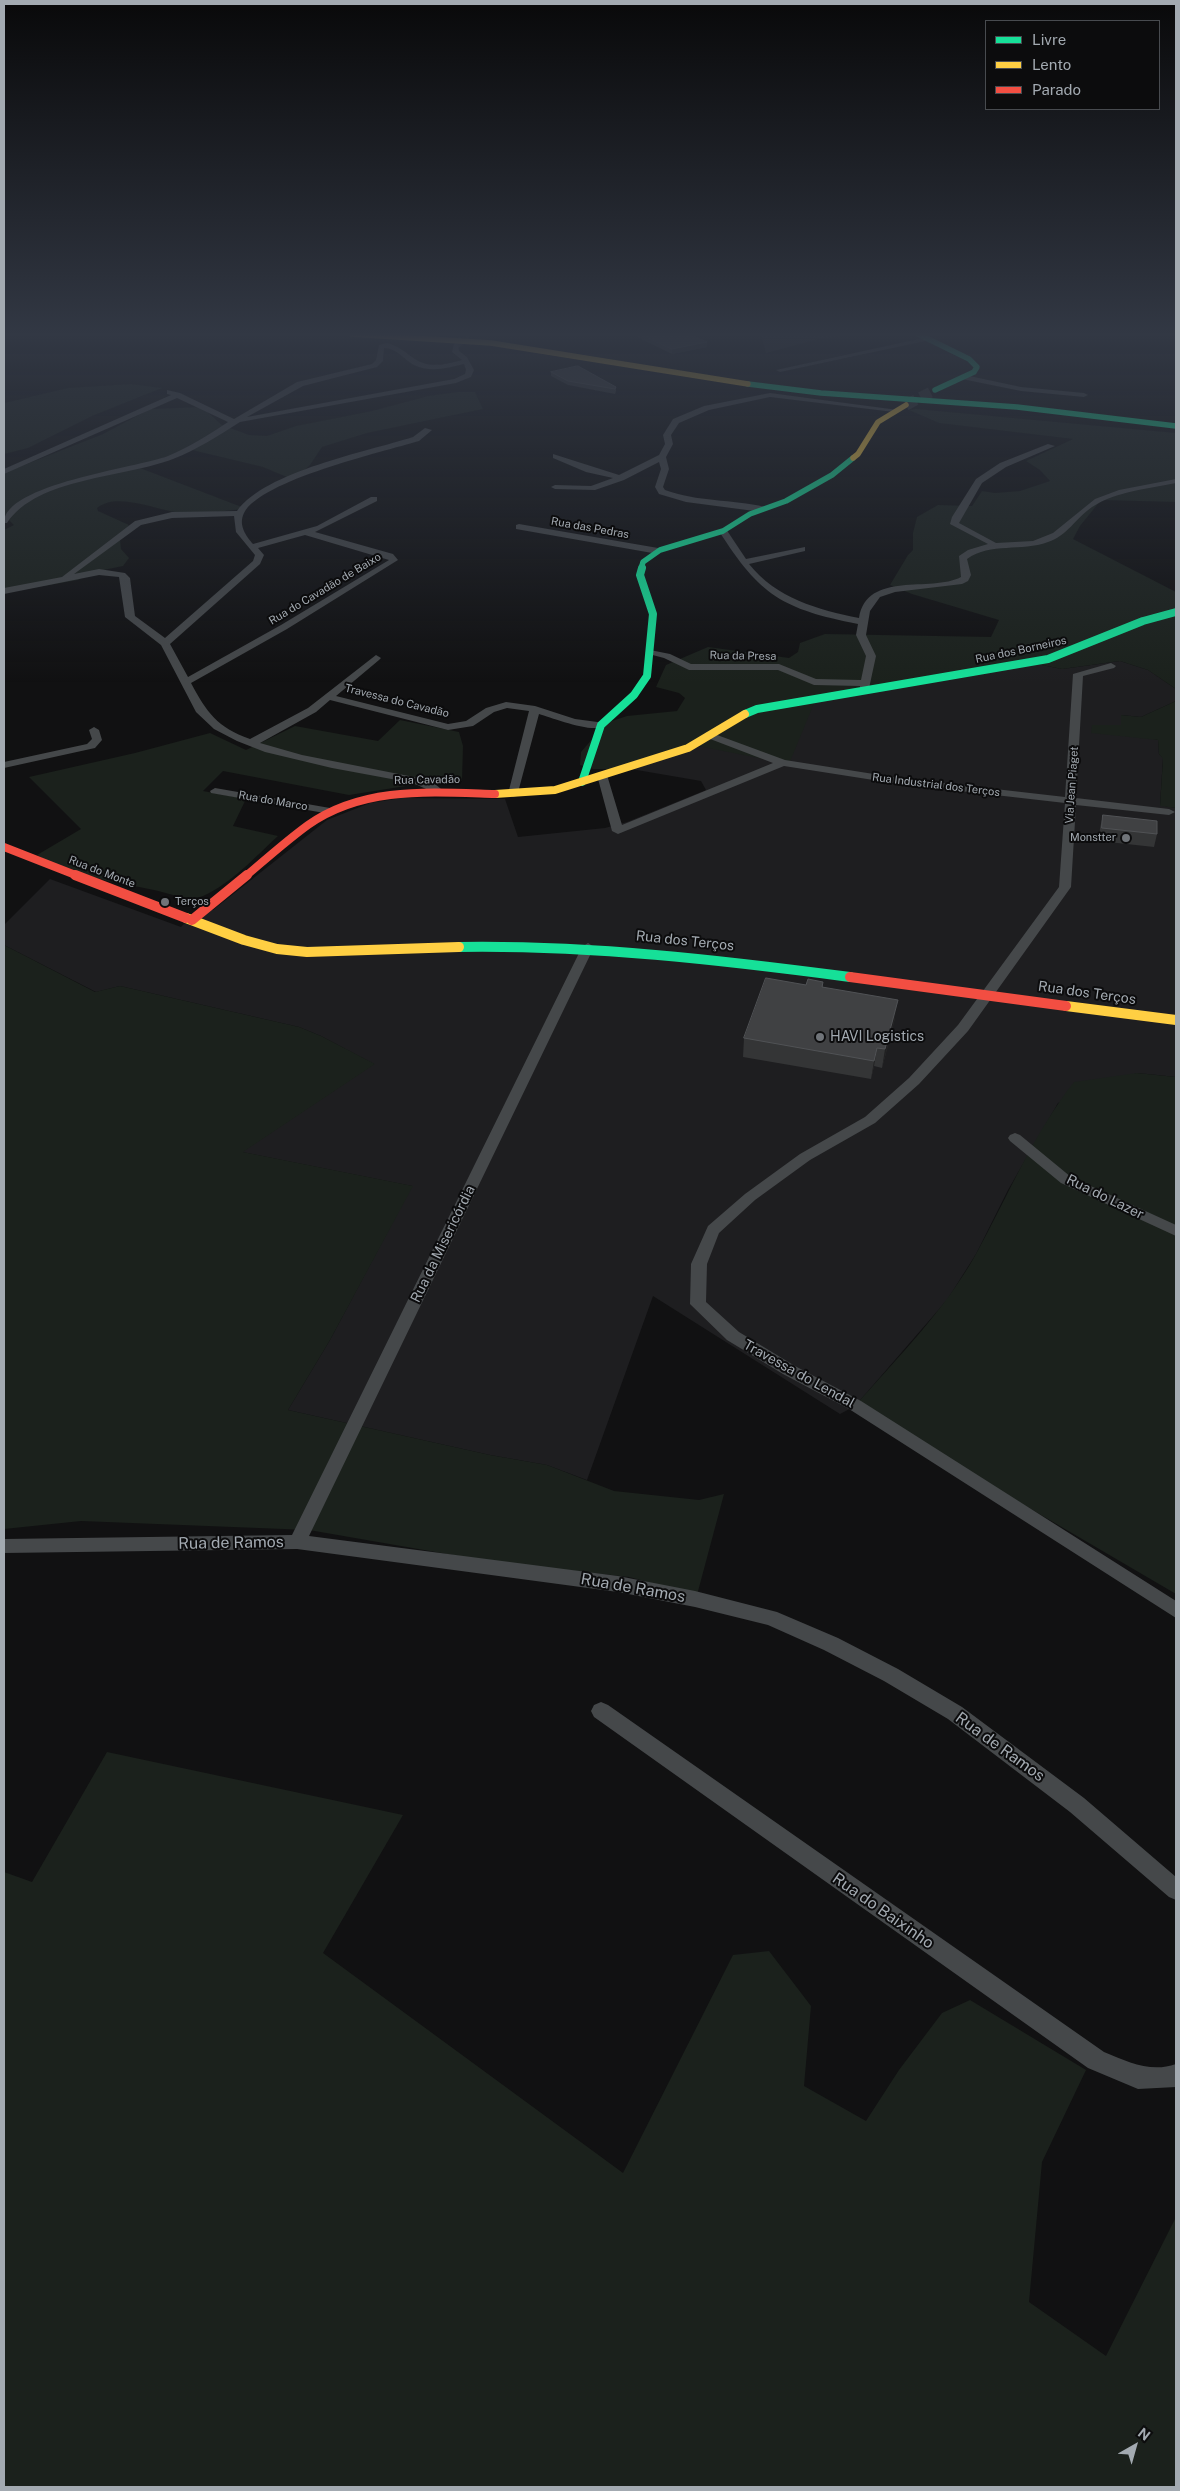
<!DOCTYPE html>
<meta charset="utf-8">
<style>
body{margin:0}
#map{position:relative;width:1180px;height:2491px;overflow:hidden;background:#111112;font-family:"Public Sans",sans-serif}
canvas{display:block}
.frame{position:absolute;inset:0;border:5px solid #a3aab1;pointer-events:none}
.legend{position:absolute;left:985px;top:20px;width:175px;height:90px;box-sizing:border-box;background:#0c0c0d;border:1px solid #484b4f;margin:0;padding:6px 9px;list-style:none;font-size:15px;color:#a3aab1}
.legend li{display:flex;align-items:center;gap:10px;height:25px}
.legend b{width:25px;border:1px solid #484b4f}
.north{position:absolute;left:1110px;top:2421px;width:50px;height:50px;-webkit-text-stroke:4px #0c0c0d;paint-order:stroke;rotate:38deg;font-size:14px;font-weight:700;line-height:20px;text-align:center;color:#a3aab1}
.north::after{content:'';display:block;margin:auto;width:18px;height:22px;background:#a3aab1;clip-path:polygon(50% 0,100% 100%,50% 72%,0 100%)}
</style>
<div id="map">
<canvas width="1180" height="2491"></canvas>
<div class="frame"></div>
<ul class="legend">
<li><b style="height:6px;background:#16e098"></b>Livre</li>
<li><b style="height:6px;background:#ffcf43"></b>Lento</li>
<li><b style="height:6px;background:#f24e42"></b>Parado</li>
</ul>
<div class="north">N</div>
</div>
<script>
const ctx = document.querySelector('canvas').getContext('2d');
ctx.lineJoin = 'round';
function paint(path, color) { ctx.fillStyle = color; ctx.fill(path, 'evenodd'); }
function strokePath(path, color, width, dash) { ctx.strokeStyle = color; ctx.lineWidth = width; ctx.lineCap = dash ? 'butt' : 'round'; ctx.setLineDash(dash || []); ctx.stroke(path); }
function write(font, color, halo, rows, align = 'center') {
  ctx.font = font + ' "Public Sans",sans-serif'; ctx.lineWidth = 4; ctx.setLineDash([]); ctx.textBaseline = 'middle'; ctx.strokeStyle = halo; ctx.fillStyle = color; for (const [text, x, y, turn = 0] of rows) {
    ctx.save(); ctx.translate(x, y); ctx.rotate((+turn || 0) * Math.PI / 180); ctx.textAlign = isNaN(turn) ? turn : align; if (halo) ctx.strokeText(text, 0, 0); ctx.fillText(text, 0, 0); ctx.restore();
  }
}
paint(new Path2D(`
 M761,334H855L856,335L822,338L766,353Z
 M1022,661L1062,669L1120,661L1148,670L1176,689V701L1141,717L1121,715V725H1092L1158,740L1159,754L1163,758L1160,805L1176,808V1077L1137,1073L1058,1103L1008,1190L976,1254L947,1300L855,1406L840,1414L653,1296L587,1480L547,1465L490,1455L288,1410L330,1340L412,1186L242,1152L374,1064L321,1036L299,1027L120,986L96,992L4,945V925L50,879L181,927L201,906L213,910L327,820L370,803L402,798L505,799L518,837L605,828L627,822L706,790L701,781L631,769L629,766L807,717L817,696Z`), '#1e1e20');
paint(new Path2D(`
 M131,384L162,388L92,416L28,448L4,454V403L68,388Z
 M458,392H475L483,409L367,433L322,447L310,465L294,480L263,467L192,450L140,468L247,509C226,510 203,515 182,513C157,511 118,491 97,508L98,511L129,525L120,539L121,549L129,558L123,566L89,573L78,580L4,593V530L14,525L4,515V473L103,434L150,409L202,407L222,425L249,435L267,436L296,426L372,411L428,396Z
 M916,409L1176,433V502L1101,500L1080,526L1073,539L1176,592V689L1148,670L1120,661L1062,669L1022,661L817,696L789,764L698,746L613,769H593L580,765L581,752L606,723L627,716L677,711L685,698L679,693L656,687L666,665L708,647L789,658L798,652L800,643L825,634L991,637L999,620L912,594L890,585L908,555L913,550V533L917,517L938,505L972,506L982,491L995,493L1020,491L1050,481L1040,470L1026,461L1073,439L939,423L909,410Z
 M1176,701V808L1160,806L1163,759L1159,754L1158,740L1091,733L1092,725H1121V715L1141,717Z
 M400,720L459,732L463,746L462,781L406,786L349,795L223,771L203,791L246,799L233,826L278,836C255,857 232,883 203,896C187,902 169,893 154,890C115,882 72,877 37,855L81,829L29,777L135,753L210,733L246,750L295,726L378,741Z
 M4,945L95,992L120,986L299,1027L321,1036L375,1064L243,1152L413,1186L330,1340L288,1410L490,1455L547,1465L614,1491L699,1500L724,1494L697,1595L629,1577L493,1562L309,1530L81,1521L4,1529Z
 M1137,1073L1176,1077V1594L855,1406C898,1357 945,1310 976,1254C1008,1196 1033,1134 1074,1082Z
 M107,1752L403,1815L323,1953L623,2173L733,1955L769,1951L811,2006L804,2086L866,2121L899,2070L942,2013L970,2000L1086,2070L1042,2162L1029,2302L1106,2356L1176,2217V2487H4V1872L32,1882Z`), '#1b211c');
strokePath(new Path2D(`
 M456,345L467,334`), '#2e3032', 8, [8, 4]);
strokePath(new Path2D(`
 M906,405L935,390`), '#2e3032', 11, [11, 5.5]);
paint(new Path2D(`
 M928,337L930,340L780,372L776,370Z
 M387,343C399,346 406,353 415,359C430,369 447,364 462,360L452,352L454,344H458L459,351L467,357L474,370L471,377L456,383L240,422C218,436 196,450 173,459C124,478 38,477 7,523H4C4,484 136,468 168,456C189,447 209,435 228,422L177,398L4,474V469L171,395L167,394V390L180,393L234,419L297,382L372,364L376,360L379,345ZM384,348C397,348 404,360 414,365C430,373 448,368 464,364L466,370L465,374L454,379L247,417L303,386L377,367L383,361Z
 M965,375L1021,387L1084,393L1088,395L1084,397L1021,391L962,379Z
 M770,393L898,410L894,412L770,397L709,410L679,423L671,435L673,444L666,457L669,469L663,487L665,490C697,502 732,499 765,507L766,509L762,512L686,502L659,494L655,487L661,469L659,462L624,480L595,490L555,489L551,487L555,485L591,486L613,478L586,472L553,458V454L619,475L659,455L665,444L663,435L673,419L704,406Z
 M425,428L432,430L419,441C382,452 261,480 244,513C238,525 246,536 253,544L317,526L371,497H377V501L315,532L393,554L398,560L287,629L191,683C207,713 217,727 250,739L308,708L376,655L381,658L379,660L336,696L448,724L466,721L486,708L506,702L535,706L575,719L605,723L606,725C595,735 553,718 539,714L517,796L513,797L508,794L529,711L507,708L494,712L473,726L448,730L330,700L316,712L260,743L302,755L419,778L434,783L441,789V793L437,794L413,783L332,768L265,752L237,741L214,729L196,712L161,645L125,617L119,577L99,575L4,594V588L62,577L135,521L172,512L237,511C266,471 366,452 413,437ZM234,516L236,532L255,555L253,561L165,638L135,616L130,578L125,573L99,569L74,574L141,525L172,518ZM305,535L389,560L281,625L188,677L170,644L260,564L264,555L258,548Z
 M1048,444L1055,446L1006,467L982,483L959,523L996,543L1033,541L1053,533L1095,499L1119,490L1176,479V483C1148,489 1117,491 1092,507C1076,518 1067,536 1048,542C1021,552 991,542 967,559L971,575L968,581L962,584L895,592L880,597L870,611L866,635L876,656L868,693H860V686L814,685L778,670H689L664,658L645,653L650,650L670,654L691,664H779L816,679L861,680L866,656L856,635L858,624C783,609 760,596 719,531L720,529H726L746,559L805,547V551L749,564C776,598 818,610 859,618C867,570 931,593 961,577L959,556L968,550L988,544L950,524L952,517L976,479L1000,463Z
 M519,524L658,548L662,551L658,554L516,529V525Z
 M1111,663L1116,666L1114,668L1083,676L1076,798L1169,809L1175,812L1169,815L1076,805L1071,887L968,1031L919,1084L875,1123L810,1160L755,1200L719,1233L707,1264L706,1302L739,1332L795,1366L861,1401L1176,1601V1618L849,1409L783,1374L727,1340L690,1304L691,1264L708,1226L745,1194L800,1154L865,1117L909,1078L958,1025L1059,887L1065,803L899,784L784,766L618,834L612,831L597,775L602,772L607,775L622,825L773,763L705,737V733L709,732L785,760L899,778L1065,797L1073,674Z
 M94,727L99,730L102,740L95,748L4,768V762L87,744L92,739L89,730Z
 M215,788L330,808L336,811L330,814L211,793L210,791Z
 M588,943L594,947L309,1536L618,1576L695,1591L777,1612L838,1638L898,1669L962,1707L1084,1798L1176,1877V1900L1169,1897L1070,1812L948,1719L884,1681L824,1650L768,1625L695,1607L618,1592L297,1549L4,1553V1539L292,1535L582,947Z
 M1015,1133L1020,1135L1071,1177L1176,1225V1236L1061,1183L1010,1141L1008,1138L1010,1135Z
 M601,1702L608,1705L1104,2052C1128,2062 1151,2073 1176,2064V2087L1138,2089L1088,2068L594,1717L591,1711L594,1705Z`), '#45484a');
strokePath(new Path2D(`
 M918,334L969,359L977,367L974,372L935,390
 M748,384L821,393L1017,407L1176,426
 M641,569L643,562L660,550L723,531L750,514L786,501L832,475L853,458`), '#16e098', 5.5);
strokePath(new Path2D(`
 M745,714L757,709L1048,659L1143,621L1176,612
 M582,782L601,725L634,695L647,676L653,614L640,575L642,568`), '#16e098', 8);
strokePath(new Path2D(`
 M459,947C591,945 720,960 850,977`), '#16e098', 10);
strokePath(new Path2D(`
 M351,334L491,343L748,384
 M853,458L858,454L878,422L906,405`), '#ffcf43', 5.5);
strokePath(new Path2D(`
 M495,794L555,790L688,748L745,714`), '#ffcf43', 8);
strokePath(new Path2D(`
 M186,918L244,940L277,949L307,952L459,947
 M1066,1006L1176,1020`), '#ffcf43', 10);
strokePath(new Path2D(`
 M4,847L78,876
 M246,876C266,859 286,841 308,825C363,786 431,792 495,794`), '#f24e42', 8);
strokePath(new Path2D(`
 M75,875L186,918
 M192,920L247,875
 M850,977L1066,1006`), '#f24e42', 10);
paint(new Path2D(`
 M631,334H689L707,347L672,354Z
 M551,372L616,387V391L615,394L568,385L551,376Z
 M1103,815L1157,834L1154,847L1099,841L1100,828Z
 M823,982V987L895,1018L882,1068L874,1066L871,1079L743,1057L744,1038L806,985Z`), '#343536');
paint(new Path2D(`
 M707,342V347L672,354V349Z
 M898,1000L895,1018L882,1068L885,1049Z
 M877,1048L874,1066L871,1079L874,1061Z`), '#212122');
const building = new Path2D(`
 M640,334H689L707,342L672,349Z
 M578,366L616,387L615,389L568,381L551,372Z
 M1103,815L1157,821V834L1102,828Z
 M766,978L806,985L808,979L823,982L822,987L898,1000L885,1049L877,1048L874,1061L744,1038Z`);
paint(building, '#404143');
strokePath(building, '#505255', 1);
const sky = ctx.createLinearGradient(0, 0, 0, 683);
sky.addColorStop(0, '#09090a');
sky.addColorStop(0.49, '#323844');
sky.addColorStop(1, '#32384400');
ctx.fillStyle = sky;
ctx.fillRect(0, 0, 1180, 683);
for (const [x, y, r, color] of [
 [1126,838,5,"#707479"],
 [165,902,5,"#707479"],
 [820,1037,5,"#707479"]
]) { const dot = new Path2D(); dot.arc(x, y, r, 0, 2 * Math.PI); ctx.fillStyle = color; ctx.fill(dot); strokePath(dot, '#0c0c0d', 2); }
write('11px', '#a3aab1', '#0c0c0d', [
 ["Rua das Pedras",590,528,10],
 ["Rua do Cavadão de Baixo",325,589,-31],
 ["Rua dos Borneiros",1021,650,-12],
 ["Rua da Presa",743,656,1],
 ["Travessa do Cavadão",397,701,14],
 ["Rua Cavadão",427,780,-1],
 ["Rua Industrial dos Terços",936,785,7],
 ["Via Jean Piaget",1072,785,-86],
 ["Rua do Marco",273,801,10],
 ["Rua do Monte",102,872,21]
]);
write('11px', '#a3aab1', '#0c0c0d', [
 ["Monstter",1116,838],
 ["Terços",175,902,"left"]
], 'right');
write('14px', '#a3aab1', '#0c0c0d', [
 ["Rua dos Terços",685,941,6],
 ["Rua dos Terços",1087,993,8],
 ["Rua do Lazer",1105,1197,26],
 ["Rua da Misericórdia",443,1244,-64],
 ["Travessa do Lendal",799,1374,29]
]);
write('14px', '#a3aab1', '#0c0c0d', [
 ["HAVI Logistics",830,1037]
], 'left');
write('16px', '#a3aab1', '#0c0c0d', [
 ["Rua de Ramos",231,1543,-1],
 ["Rua de Ramos",633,1588,10],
 ["Rua de Ramos",1000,1747,36],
 ["Rua do Baixinho",883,1911,35]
]);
</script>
